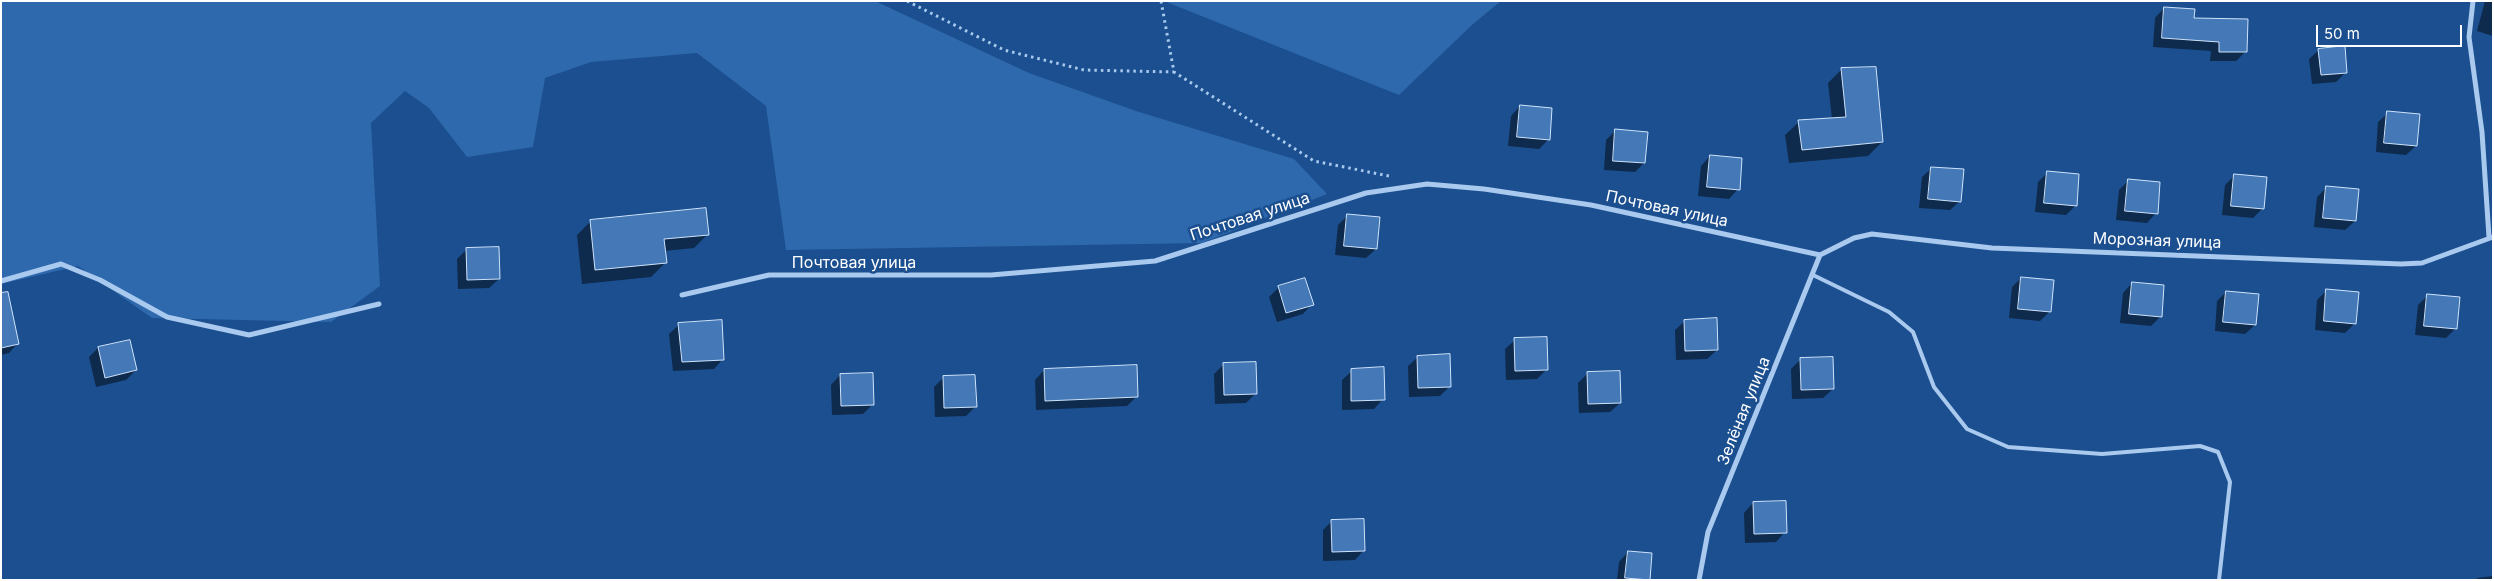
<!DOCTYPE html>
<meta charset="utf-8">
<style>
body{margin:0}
#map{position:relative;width:2494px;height:581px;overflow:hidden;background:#1b4f8f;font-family:Inter,sans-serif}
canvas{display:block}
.frame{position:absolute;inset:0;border:2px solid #fff;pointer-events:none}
.scale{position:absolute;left:2316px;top:25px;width:146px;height:22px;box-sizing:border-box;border:2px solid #fff;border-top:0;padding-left:6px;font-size:15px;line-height:18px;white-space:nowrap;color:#fff;-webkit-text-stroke:4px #1b4f8f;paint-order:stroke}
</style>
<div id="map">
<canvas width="2494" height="581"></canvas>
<div class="frame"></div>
<div class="scale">50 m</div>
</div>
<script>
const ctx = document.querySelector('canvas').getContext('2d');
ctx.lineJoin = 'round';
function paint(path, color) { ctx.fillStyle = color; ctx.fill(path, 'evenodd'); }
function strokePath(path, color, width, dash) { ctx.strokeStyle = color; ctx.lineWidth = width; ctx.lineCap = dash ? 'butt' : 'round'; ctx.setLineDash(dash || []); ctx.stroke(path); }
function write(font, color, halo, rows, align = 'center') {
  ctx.font = font + ' Inter,sans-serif'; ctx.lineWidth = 5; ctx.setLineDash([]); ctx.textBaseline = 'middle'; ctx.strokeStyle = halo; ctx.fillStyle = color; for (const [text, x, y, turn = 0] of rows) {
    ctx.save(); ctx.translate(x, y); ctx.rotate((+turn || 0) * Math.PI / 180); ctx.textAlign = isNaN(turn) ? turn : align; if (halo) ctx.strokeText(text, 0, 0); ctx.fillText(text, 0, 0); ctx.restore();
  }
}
paint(new Path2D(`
 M1,1H875L1029,73L1139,112L1294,159L1327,194L1202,243L786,250L766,106L697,53L591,62L545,78L533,147L467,157L429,108L405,91L371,123L380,286L331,322L152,318L78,266L1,284Z
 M1164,1H1501L1473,24L1399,95Z`), '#2e69ad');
paint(new Path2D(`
 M2485,1H2493V36L2477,31Z
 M2164,8L2193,20L2245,52L2236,61H2210L2211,51L2153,47L2155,18Z
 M2319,50L2346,72L2336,82L2312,84L2309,59Z
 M1842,69L1882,142L1868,156L1789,163L1785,135L1799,122L1832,119L1828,83Z
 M1520,106L1549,139L1539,149L1508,146L1511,116Z
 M2388,113L2416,146L2406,155L2376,152L2378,122Z
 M1616,130L1644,163L1635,172L1604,170L1606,140Z
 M1710,156L1738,189L1729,199L1698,196L1701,166Z
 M1932,168L1960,201L1950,210L1919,208L1922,177Z
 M2047,173L2075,206L2066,215L2035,212L2038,182Z
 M2235,175L2263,208L2253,218L2222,215L2225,185Z
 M2128,181L2156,213L2147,223L2116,220L2119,190Z
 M2327,187L2355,221L2345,230L2314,227L2317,197Z
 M1348,215L1376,249L1366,258L1335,255L1338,225Z
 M591,221L708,234L694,248L664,251L665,263L651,277L582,284L577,235Z
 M467,249L499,279L489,288L458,289L457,259Z
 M2021,278L2050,311L2040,321L2009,318L2012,287Z
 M1304,279L1312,304L1303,314L1277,322L1269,297L1278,288Z
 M2132,283L2161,316L2151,326L2120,323L2123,293Z
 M2327,290L2355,323L2345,333L2315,330L2317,300Z
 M2226,292L2255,325L2245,334L2215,331L2217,301Z
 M2428,295L2456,328L2446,338L2415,335L2418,305Z
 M1,317L18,343L9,353L1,355Z
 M1685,321L1717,350L1707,359L1676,360L1675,330Z
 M679,325L723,359L714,369L673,371L669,334Z
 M1515,340L1547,369L1537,379L1506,380L1505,349Z
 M98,348L136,370L126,380L96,387L89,357Z
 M1418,357L1450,386L1440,396L1409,397L1408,366Z
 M1801,359L1833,389L1823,398L1792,399L1791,369Z
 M1224,364L1256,393L1246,403L1215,404L1214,374Z
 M1044,370L1136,397L1127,406L1036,410L1035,380Z
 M1352,371L1383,399L1374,409L1342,410V380Z
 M1588,373L1620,403L1610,412L1579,413L1578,383Z
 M840,375L872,405L863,414L832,415L831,385Z
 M943,378L975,407L966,416L935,417L934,387Z
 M1753,503L1785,532L1776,542L1745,543L1744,513Z
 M1332,521L1364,550L1355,560L1323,561V530Z
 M1628,552L1648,580H1617L1619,562Z
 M2493,576V580H2476L2477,578Z`), '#0007');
const building = new Path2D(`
 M2164,7L2195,9L2194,18L2248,19L2247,52H2219V42L2162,38Z
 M2345,46L2347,73L2321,75L2318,49Z
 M1876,67L1883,142L1802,150L1798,120L1846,117L1841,68Z
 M1520,105L1552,108L1550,140L1517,137Z
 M2387,111L2420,114L2417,146L2384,143Z
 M1615,129L1648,132L1645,163L1613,161Z
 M1710,155L1742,158L1740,190L1707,187Z
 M1931,167L1964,169L1961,202L1928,199Z
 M2047,171L2079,174L2077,206L2044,203Z
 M2234,174L2267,177L2264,209L2231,206Z
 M2128,179L2160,182L2158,214L2125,211Z
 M2326,186L2359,189L2356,221L2323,218Z
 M706,208L709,235L664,239L667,263L595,270L590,220Z
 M1347,214L1380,217L1377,249L1344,246Z
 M499,247L500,279L467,280L466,248Z
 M2021,277L2054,280L2051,312L2018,309Z
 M1305,278L1314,305L1286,313L1278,286Z
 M2132,282L2164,285L2162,317L2129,314Z
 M2326,289L2359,292L2356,324L2324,321Z
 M2226,291L2259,294L2256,325L2223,322Z
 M8,292L19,344L1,348V293Z
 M2427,294L2460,297L2457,329L2424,326Z
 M1717,318L1718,350L1685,351L1684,320Z
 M722,320L724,360L682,362L678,323Z
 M1547,337L1548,370L1515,371L1514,338Z
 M130,340L137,370L105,378L98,347Z
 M1450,354L1451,387L1418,388L1417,356Z
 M1833,357L1834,389L1801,390L1800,358Z
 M1256,362L1257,394L1224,395L1223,363Z
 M1137,365L1138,397L1045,401L1044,369Z
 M1384,367L1385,400L1351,401V369Z
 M1620,371L1621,403L1588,404L1587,372Z
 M873,373L874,405L841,406L840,374Z
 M975,375L977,407L944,408L943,376Z
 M1786,501L1787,533L1754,534L1753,502Z
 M1364,519L1365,551L1332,552L1331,520Z
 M1628,551L1652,553L1650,580L1625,578Z`);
paint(building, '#4478b7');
strokePath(building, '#cfe3fa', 1);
strokePath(new Path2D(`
 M907,1L1004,50L1084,70L1174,72
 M1161,1L1174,72L1314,161L1389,176`), '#a9c9ee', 3, [2.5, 4]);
strokePath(new Path2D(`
 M1813,275L1889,312L1913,332L1934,387L1967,429L2008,447L2102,454L2200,446L2218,452L2230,482L2219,580`), '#a9c9ee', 4);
strokePath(new Path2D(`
 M2473,1L2469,37L2482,132L2489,237
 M1820,255L1854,238L1872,234L1992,248L2401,264L2422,263L2493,237
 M1,281L61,264L100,280L167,317L249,335L379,304
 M682,295L769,275H991L1155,261L1366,193L1427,184L1484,189L1591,205L1820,255
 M1699,580L1708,532L1820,255`), '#a9c9ee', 5);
write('16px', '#fff', '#1b4f8f', [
 ["Почтовая улица",1667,209,12],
 ["Почтовая улица",1250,217,-18],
 ["Морозная улица",2157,241,2],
 ["Почтовая улица",854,263],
 ["Зелёная улица",1744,411,-68]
]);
</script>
